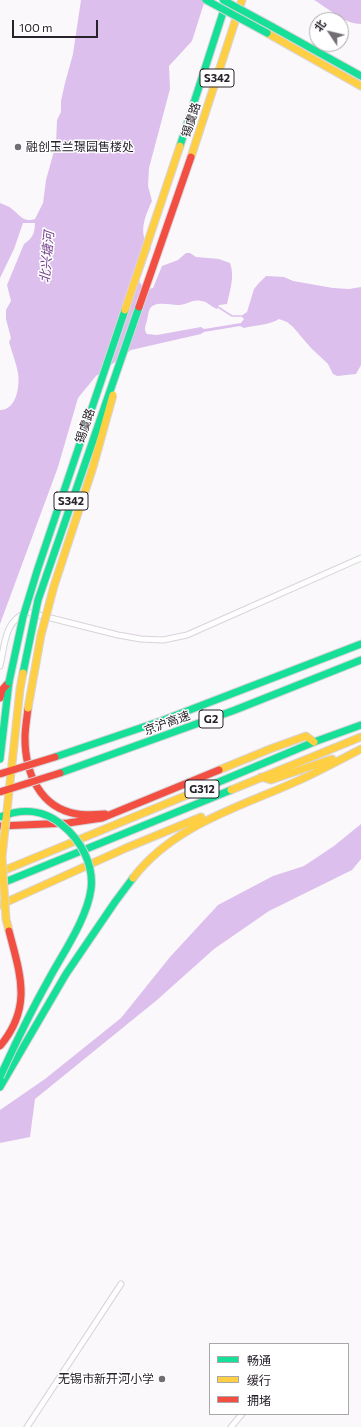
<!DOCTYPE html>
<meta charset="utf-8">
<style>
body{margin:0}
#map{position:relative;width:361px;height:1427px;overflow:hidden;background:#faf8fb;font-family:Commissioner,"Noto Sans SC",sans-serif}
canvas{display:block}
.legend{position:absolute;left:209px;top:1343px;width:140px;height:72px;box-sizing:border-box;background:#fff;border:1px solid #a9a7aa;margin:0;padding:5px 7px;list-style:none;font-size:12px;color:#28222b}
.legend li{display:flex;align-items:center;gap:8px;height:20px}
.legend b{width:20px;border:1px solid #a9a7aa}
.north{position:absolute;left:309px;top:12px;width:40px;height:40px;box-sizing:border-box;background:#fff;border:1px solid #a9a7aa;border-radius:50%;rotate:305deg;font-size:11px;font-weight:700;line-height:16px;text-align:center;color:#28222b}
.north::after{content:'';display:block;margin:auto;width:14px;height:18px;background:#726d74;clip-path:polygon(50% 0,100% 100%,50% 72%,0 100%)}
.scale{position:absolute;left:12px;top:20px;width:86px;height:18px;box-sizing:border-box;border:2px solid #28222b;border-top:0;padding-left:5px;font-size:12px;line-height:14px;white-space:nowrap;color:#28222b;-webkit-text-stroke:3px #fff;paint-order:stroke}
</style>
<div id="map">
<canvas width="361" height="1427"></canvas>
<ul class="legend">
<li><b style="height:5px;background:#16e098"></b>畅通</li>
<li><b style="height:5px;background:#ffcf43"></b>缓行</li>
<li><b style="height:5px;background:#f24e42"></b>拥堵</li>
</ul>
<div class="north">北</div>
<div class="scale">100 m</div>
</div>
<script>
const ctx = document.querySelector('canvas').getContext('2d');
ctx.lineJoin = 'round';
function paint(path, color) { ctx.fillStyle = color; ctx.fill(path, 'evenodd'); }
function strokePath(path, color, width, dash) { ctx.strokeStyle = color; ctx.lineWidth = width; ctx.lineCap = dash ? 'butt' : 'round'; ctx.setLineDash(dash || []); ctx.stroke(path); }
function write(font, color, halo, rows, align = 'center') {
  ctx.font = font + ' Commissioner,"Noto Sans SC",sans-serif'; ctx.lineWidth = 3; ctx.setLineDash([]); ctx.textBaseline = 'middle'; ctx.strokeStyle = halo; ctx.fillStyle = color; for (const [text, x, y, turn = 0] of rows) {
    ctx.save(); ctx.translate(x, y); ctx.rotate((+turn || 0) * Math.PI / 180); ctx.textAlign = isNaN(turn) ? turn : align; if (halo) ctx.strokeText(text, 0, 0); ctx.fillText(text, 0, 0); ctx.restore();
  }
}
paint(new Path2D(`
 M81,0H205L192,41L169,66L170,89L149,168L148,186L152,201C147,212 140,227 145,240C146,243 149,246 151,248L139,281C142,287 147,290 153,288L162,266L178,260L186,253H190L196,257L219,259L230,263C235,276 230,290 227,304L219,305L217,309C211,307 207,301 201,301C193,299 188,304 180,305C171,306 153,299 149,311C148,313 148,317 147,320C146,326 143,329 147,334L157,335L201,327L204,329L241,323L244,319L241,316L247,312L254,289L259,283L266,276L284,277L293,281L333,288L349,289L361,287V365L356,374L337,376L333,374L328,364L311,348L293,327L287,322L279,319C270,325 255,325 244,328L240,326L204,332L201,334L131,350L96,376L78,398L58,467L0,624V410C17,410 20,385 18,373C16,363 12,352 9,342L11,338L6,319V310L11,301L7,285L24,244C32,239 35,233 35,223H23L14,249L0,278V203C4,205 9,206 12,209C20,215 23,223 35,219L43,203L46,180L56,144L57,120L61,112V101L65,83L73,54Z
 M314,0H361V24C344,24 328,8 314,0Z
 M361,824V859L352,870L269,911L214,949L157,1000L35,1099L30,1137L0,1143V1110L45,1079L121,1018L170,957L218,905L273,876L304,866L334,846Z`), '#dcbfed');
strokePath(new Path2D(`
 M218,307L232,316H241`), '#dcbfed', 1.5);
const street = new Path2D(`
 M0,666C5,645 4,621 27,612L118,635L141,639L163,640L187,635L361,558
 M27,1427L121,1284
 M231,1427L242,1414`);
const fast = new Path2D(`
 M271,26L361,76
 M180,146L227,0
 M55,757L161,721L361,644
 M0,759L9,682
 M60,773L235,710L361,660
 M214,784L314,742L361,725
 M0,884L231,790
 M0,1087L66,974L115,902L133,878`);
const slow = new Path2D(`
 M267,33L361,86
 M191,157L242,0
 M219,770L270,749L306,736L314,742
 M261,777L271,780L332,759
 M231,790L361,737
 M0,872L214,784
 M133,878C175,823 244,806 304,778C323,769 342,759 361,749
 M0,905L126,848L201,817`);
const jam = new Path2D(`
 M0,698L2,690L9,682
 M28,708C27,718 25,728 25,738C25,773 40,808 77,814C86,816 96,814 105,814
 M0,826L68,823L102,818L219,770`);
strokePath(street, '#d8d4da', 7);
strokePath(fast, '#d8d4da', 9);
strokePath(slow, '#d8d4da', 9);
strokePath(jam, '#d8d4da', 9);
strokePath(street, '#fefefe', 5);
strokePath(fast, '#16e098', 7);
strokePath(slow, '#ffcf43', 7);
strokePath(jam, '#f24e42', 7);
const fastBridge = new Path2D(`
 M206,0L267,33
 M223,0L271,26
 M23,673L38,600L139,307
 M9,682L23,617L38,568L125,310
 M0,817C23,808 43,809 62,825C81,840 94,865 91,889C87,919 63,953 49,979C31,1011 15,1044 0,1077`);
const slowBridge = new Path2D(`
 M125,310L180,146
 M28,708L41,635L54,586L93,467L113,395
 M9,931L6,919L2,857L20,689L23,673`);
const jamBridge = new Path2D(`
 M139,307L191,157
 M0,774L55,757
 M0,792L60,773
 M0,1046C33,1007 20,974 9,931`);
strokePath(fastBridge, '#d8d4da', 9, []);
strokePath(slowBridge, '#d8d4da', 9, []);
strokePath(jamBridge, '#d8d4da', 9, []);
strokePath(fastBridge, '#16e098', 7);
strokePath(slowBridge, '#ffcf43', 7);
strokePath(jamBridge, '#f24e42', 7);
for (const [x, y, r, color] of [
 [18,147,4,"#726d74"],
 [162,1379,4,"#726d74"]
]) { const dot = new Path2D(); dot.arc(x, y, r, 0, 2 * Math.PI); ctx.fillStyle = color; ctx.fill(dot); strokePath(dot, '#fff', 1.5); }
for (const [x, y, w] of [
 [217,78,34],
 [71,501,34],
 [211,719,24],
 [202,789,34]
]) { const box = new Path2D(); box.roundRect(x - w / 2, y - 9, w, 18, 3); ctx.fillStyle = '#fff'; ctx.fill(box); strokePath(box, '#28222b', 1); }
write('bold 11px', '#28222b', null, [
 ["S342",217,78],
 ["S342",71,501],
 ["G2",211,719],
 ["G312",202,789]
]);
write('12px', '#28222b', '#fff', [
 ["锡虞路",191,120,-72],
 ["锡虞路",85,426,-71],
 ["京沪高速",167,723,-20]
]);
write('12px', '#28222b', '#fff', [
 ["融创玉兰璟园售楼处",26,147],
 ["无锡市新开河小学",154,1379,"right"]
], 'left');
write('italic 13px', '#713d8b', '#fff', [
 ["北兴塘河",47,257,-85]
]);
</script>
